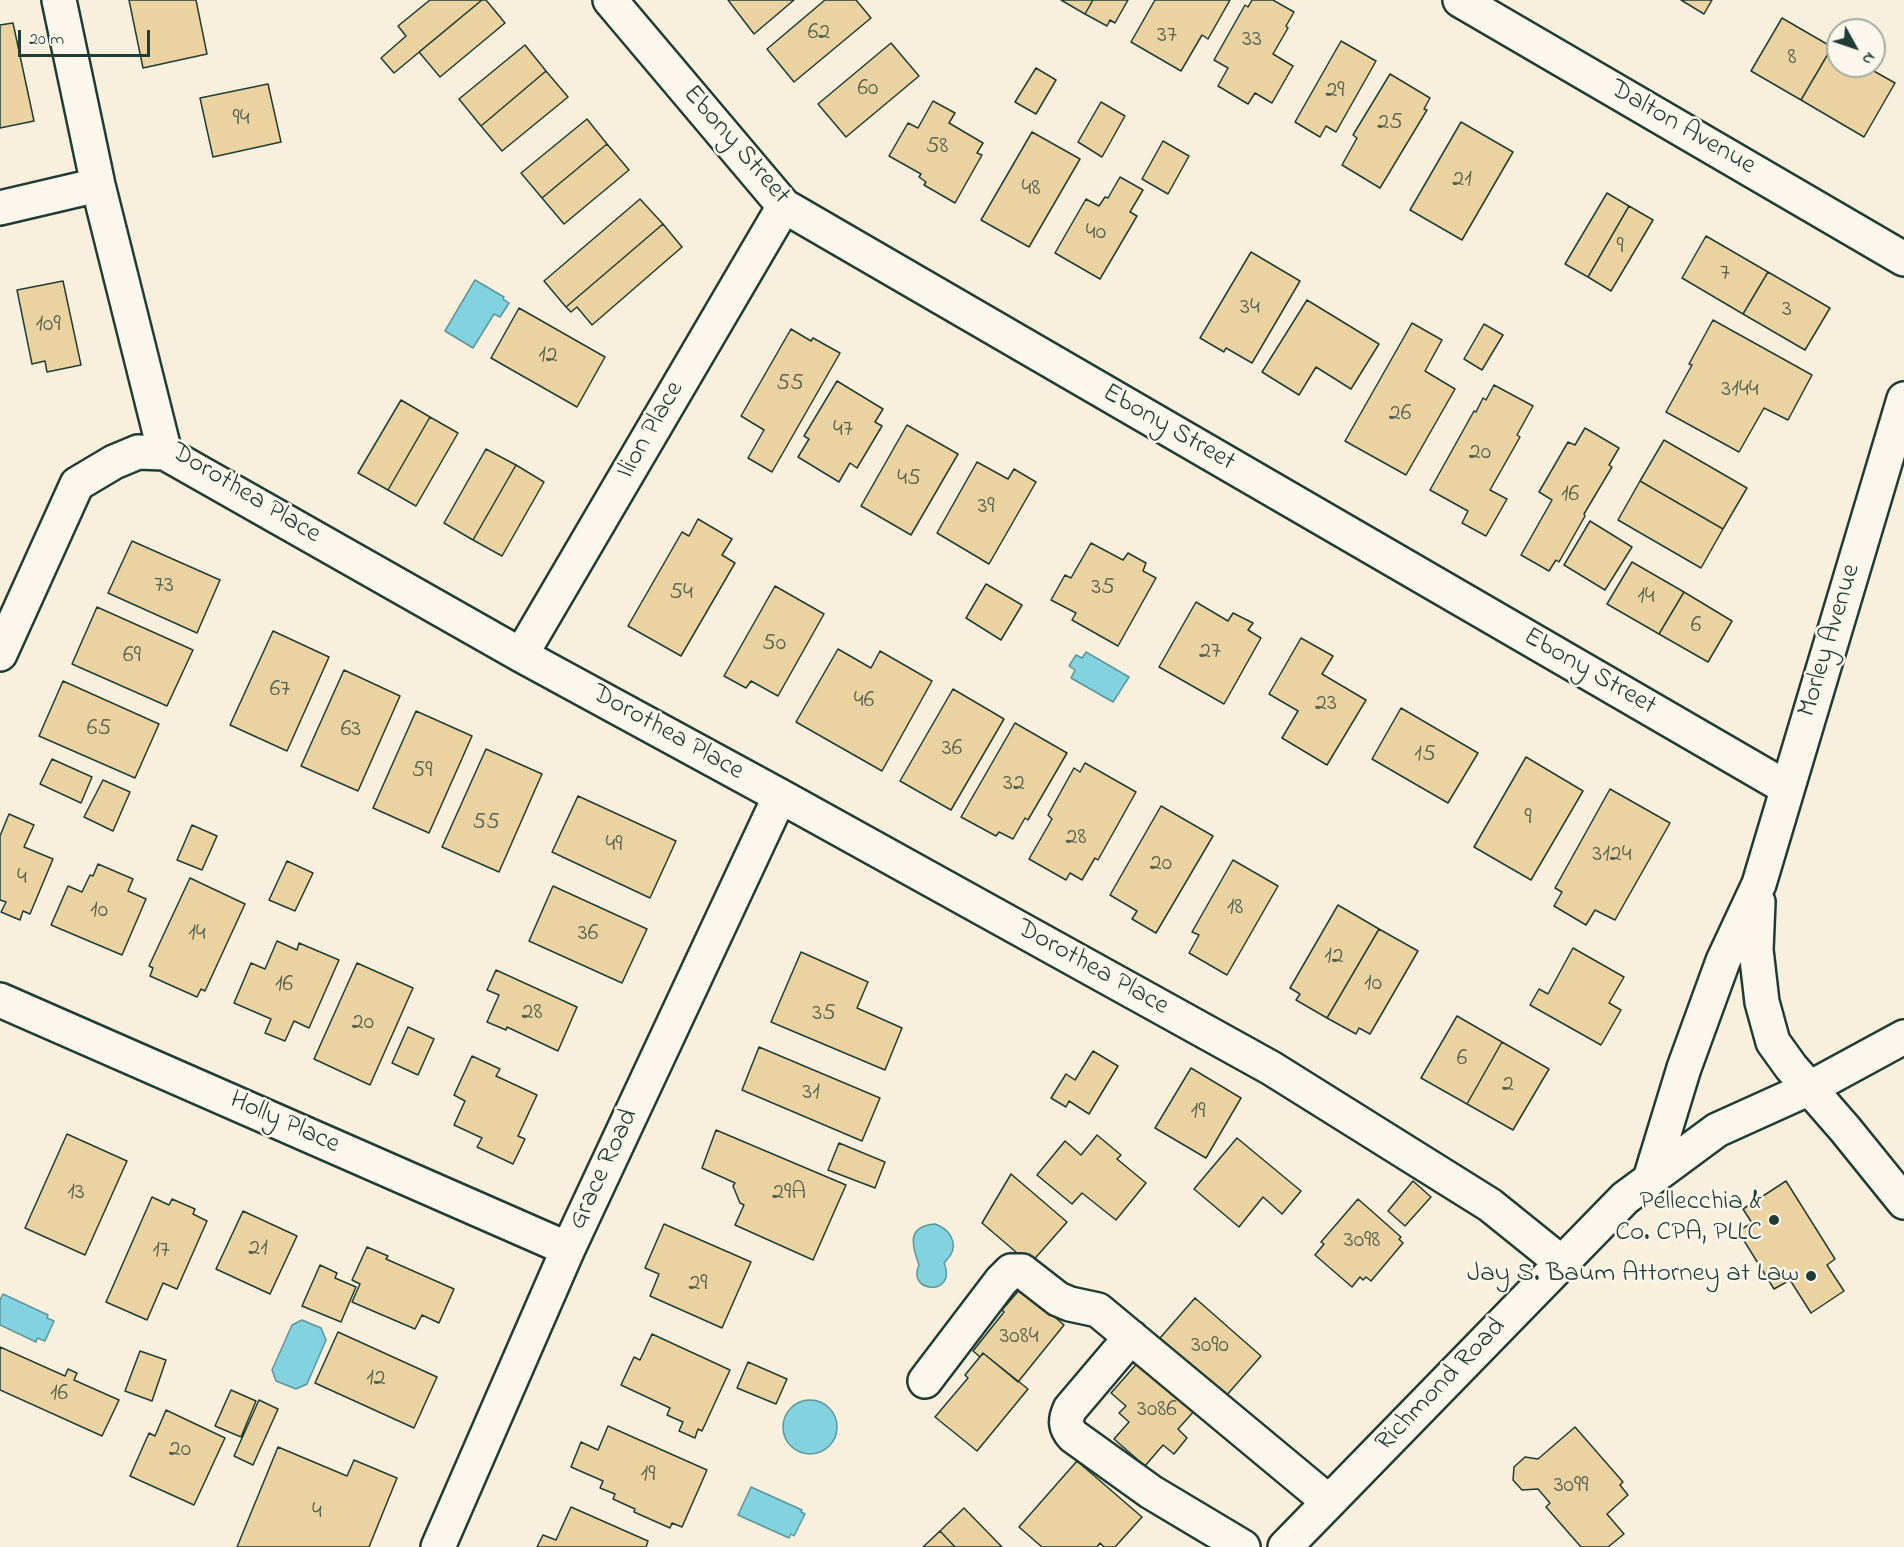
<!DOCTYPE html>
<style>
body{margin:0}
#map{position:relative;width:1904px;height:1547px;overflow:hidden;background:#f8f0dd;font-family:"Indie Flower",sans-serif}
canvas{display:block}
.north{position:absolute;left:1826px;top:18px;width:60px;height:60px;box-sizing:border-box;background:#fbf7ec;border:2px solid #a3ada2;border-radius:50%;rotate:130deg;font-size:16px;font-weight:700;line-height:24px;text-align:center;color:#1f3d34}
.north::after{content:'';display:block;margin:auto;width:21px;height:27px;background:#1f3d34;clip-path:polygon(50% 0,100% 100%,50% 72%,0 100%)}
.scale{position:absolute;left:18px;top:30px;width:132px;height:27px;box-sizing:border-box;border:3px solid #1f3d34;border-top:0;padding-left:8px;font-size:18px;line-height:21px;white-space:nowrap;color:#1f3d34;-webkit-text-stroke:4px #fbf7ec;paint-order:stroke}
</style>
<div id="map">
<canvas width="1904" height="1547"></canvas>
<div class="north">N</div>
<div class="scale">20 m</div>
</div>
<script>
const ctx = document.querySelector('canvas').getContext('2d');
ctx.lineJoin = 'round';
function paint(path, color) { ctx.fillStyle = color; ctx.fill(path, 'evenodd'); }
function strokePath(path, color, width, dash) { ctx.strokeStyle = color; ctx.lineWidth = width; ctx.lineCap = dash ? 'butt' : 'round'; ctx.setLineDash(dash || []); ctx.stroke(path); }
function write(font, color, halo, rows, align = 'center') {
  ctx.font = font + ' "Indie Flower",sans-serif'; ctx.lineWidth = 5; ctx.setLineDash([]); ctx.textBaseline = 'middle'; ctx.strokeStyle = halo; ctx.fillStyle = color; for (const [text, x, y, turn = 0] of rows) {
    ctx.save(); ctx.translate(x, y); ctx.rotate((+turn || 0) * Math.PI / 180); ctx.textAlign = isNaN(turn) ? turn : align; if (halo) ctx.strokeText(text, 0, 0); ctx.fillText(text, 0, 0); ctx.restore();
  }
}
const water = new Path2D(`
 M475,280L504,297L503,299L509,303L500,317L494,314L473,348L445,331Z
 M1086,652L1129,677L1113,702L1071,678L1075,670L1069,666L1076,655L1082,658Z
 M935,1224C948,1228 959,1242 950,1256C948,1258 946,1261 944,1263C958,1296 906,1294 919,1265C912,1246 906,1226 935,1224Z
 M3,1294L48,1315L47,1318L54,1321L45,1341L37,1338L36,1342L0,1325V1300Z
 M302,1320L321,1328L326,1340L307,1384L296,1389L276,1381L272,1370L292,1325Z
 M783 1427a27 27 0 1 1 54 0a27 27 0 1 1-54 0Z
 M751,1487L802,1510L801,1512L805,1514L794,1536L791,1534L789,1538L738,1515Z`);
paint(water, '#83d2e0');
strokePath(water, '#5b969b', 1.5);
const building = new Path2D(`
 M129,0H196L207,54L143,68Z
 M430,0H482L394,73L381,58L406,36L398,26Z
 M482,0H486L505,23L440,77L419,52Z
 M728,0H794L754,34Z
 M825,0H856L871,18L794,82L767,49Z
 M1061,0H1093L1085,14Z
 M1093,0H1128L1115,23L1110,20L1107,26L1085,14Z
 M1155,0H1230L1208,39L1202,35L1181,71L1131,42Z
 M1252,0H1273L1294,12L1286,26L1288,28L1273,54L1293,66L1272,103L1255,93L1248,104L1218,86L1228,68L1214,60L1245,5L1248,7Z
 M1681,0H1712L1704,14Z
 M1782,18L1832,47L1801,100L1751,71Z
 M13,23L34,121L0,128V25Z
 M1341,41L1376,61L1336,132L1326,126L1320,137L1295,122Z
 M891,43L919,76L846,137L818,104Z
 M525,45L546,71L481,126L459,99Z
 M1832,47L1838,50V66H1865L1895,83L1864,137L1801,100Z
 M1036,68L1056,80L1036,114L1015,102Z
 M546,71L568,97L502,151L481,126Z
 M1390,74L1430,98L1424,109L1427,110L1380,188L1342,165L1357,138L1353,135Z
 M268,84L281,142L213,157L200,98Z
 M933,101L955,113L949,123L983,143L977,153L982,155L955,203L924,185L926,182L919,177L921,174L889,156L908,123L918,128Z
 M1101,102L1125,116L1102,157L1078,142Z
 M587,119L607,144L542,198L521,173Z
 M1461,122L1513,152L1462,240L1410,210Z
 M1032,132L1080,159L1029,247L981,220Z
 M1163,141L1189,156L1168,194L1142,179Z
 M607,144L629,170L564,224L542,198Z
 M1120,177L1143,190L1130,212L1137,216L1100,279L1055,253L1086,199L1099,206L1105,197L1108,198Z
 M1607,193L1629,206L1588,277L1565,264Z
 M640,199L663,224L566,307L544,281Z
 M1629,206L1653,220L1611,291L1588,277Z
 M663,224L682,247L592,325L577,307L571,312L566,307Z
 M1706,236L1768,272L1743,314L1682,278Z
 M1251,252L1300,281L1252,363L1226,348L1224,352L1200,338Z
 M1768,272L1830,308L1805,350L1743,314Z
 M63,281L81,365L47,372L45,361L32,364L17,290Z
 M1307,300L1379,344L1351,389L1316,367L1299,395L1262,372Z
 M519,308L605,357L577,407L491,358Z
 M1713,320L1812,375L1788,420L1764,408L1739,452L1666,412L1692,365L1689,364Z
 M1412,323L1442,340L1425,371L1455,389L1406,475L1345,441Z
 M1484,324L1503,335L1482,370L1464,359Z
 M791,329L811,341L813,338L840,353L772,472L748,458L764,430L741,416Z
 M837,381L883,409L875,422L882,426L857,468L850,463L839,482L798,457L809,439L804,436Z
 M1494,385L1533,406L1517,435L1520,437L1490,490L1507,499L1486,536L1462,523L1468,511L1430,490L1474,411L1476,412L1483,398L1486,400Z
 M401,400L430,417L388,490L358,473Z
 M430,417L458,433L416,506L388,490Z
 M907,425L958,454L911,535L861,506Z
 M1585,428L1619,448L1609,465L1612,467L1584,514L1585,516L1559,562L1556,560L1549,571L1521,555L1552,500L1539,492L1568,442L1575,445Z
 M1664,440L1747,488L1723,529L1640,481Z
 M486,449L516,465L473,540L444,523Z
 M977,462L1008,479L1014,469L1036,482L989,564L937,533Z
 M516,465L544,482L502,556L473,540Z
 M1640,481L1723,529L1701,568L1618,520Z
 M698,519L732,539L722,555L735,563L681,656L628,626L682,532L689,536Z
 M1590,521L1632,547L1605,590L1564,565Z
 M132,541L220,580L197,633L108,593Z
 M1091,543L1123,560L1128,553L1146,563L1143,571L1156,578L1118,646L1072,620L1076,613L1051,600L1065,575L1071,578Z
 M1632,562L1684,592L1659,634L1607,604Z
 M986,584L1022,605L1001,640L966,618Z
 M775,586L824,614L778,696L751,681L746,688L724,676Z
 M1684,592L1732,621L1708,662L1659,634Z
 M1196,602L1228,621L1233,613L1253,623L1248,630L1261,638L1224,704L1159,667Z
 M97,607L193,650L167,706L72,664Z
 M273,631L329,657L287,751L230,725Z
 M1301,638L1333,656L1322,674L1366,700L1327,765L1282,738L1298,711L1269,694Z
 M838,649L871,668L880,651L932,681L882,771L796,722Z
 M344,670L400,696L358,791L301,766Z
 M63,681L159,724L135,778L39,736Z
 M953,689L1004,719L951,810L900,781Z
 M1401,708L1478,753L1448,803L1372,759Z
 M416,711L472,736L429,833L373,808Z
 M1015,723L1067,753L1028,820L1025,818L1013,839L999,832L996,836L961,817Z
 M486,749L542,774L499,872L442,847Z
 M1526,757L1583,791L1531,880L1474,847Z
 M52,759L92,777L81,803L40,784Z
 M1085,763L1136,792L1098,860L1095,858L1082,880L1070,873L1066,880L1029,859L1052,819L1048,815L1074,768L1080,772Z
 M103,780L130,792L113,831L84,817Z
 M1610,789L1670,823L1615,920L1595,910L1586,925L1554,906L1562,892L1555,888Z
 M578,796L676,841L650,898L552,852Z
 M1161,806L1213,836L1156,933L1132,919L1137,911L1110,895Z
 M9,814L34,825L24,847L53,859L30,914L23,911L20,920L1,912L6,902L0,900V836Z
 M192,825L217,836L202,870L177,860Z
 M1233,860L1278,886L1227,975L1189,953L1199,935L1192,932Z
 M287,861L313,873L295,911L269,900Z
 M98,864L133,879L128,891L146,899L122,955L51,925L68,886L82,892L90,875L93,876Z
 M190,878L245,904L205,991L201,989L197,997L150,976L153,968L149,966Z
 M553,886L647,929L622,983L529,941Z
 M1338,905L1379,929L1327,1018L1296,1000L1300,994L1290,988Z
 M1379,929L1418,951L1370,1034L1359,1028L1356,1034L1327,1018Z
 M277,941L297,950L299,943L339,960L309,1028L294,1021L285,1041L265,1033L271,1019L234,1003L251,963L265,969Z
 M1573,948L1624,977L1609,1003L1621,1010L1601,1045L1530,1005L1539,989L1548,994Z
 M801,952L868,982L857,1008L902,1028L885,1070L771,1022Z
 M357,963L413,988L370,1085L314,1059Z
 M496,970L577,1007L558,1051L507,1027L506,1030L487,1022L499,995L487,990Z
 M1457,1016L1502,1042L1467,1104L1421,1078Z
 M408,1027L434,1039L418,1075L392,1063Z
 M1502,1042L1549,1069L1513,1130L1467,1104Z
 M759,1047L880,1098L862,1141L742,1090Z
 M1093,1051L1118,1066L1089,1114L1069,1101L1066,1107L1051,1098L1066,1074L1075,1080Z
 M472,1056L500,1069L496,1076L537,1095L518,1136L525,1139L513,1164L477,1147L482,1138L454,1125L465,1101L454,1095Z
 M1191,1068L1241,1098L1206,1158L1155,1128Z
 M716,1130L846,1185L813,1260L735,1225L744,1205L740,1203L733,1186L735,1183L702,1168Z
 M67,1134L127,1161L85,1255L25,1228Z
 M1097,1135L1121,1155L1117,1159L1146,1183L1116,1220L1082,1193L1072,1204L1037,1175L1065,1141L1081,1155Z
 M1237,1138L1301,1191L1282,1214L1263,1197L1239,1227L1194,1189Z
 M839,1143L885,1162L875,1188L828,1170Z
 M1011,1174L1067,1222L1030,1264L982,1223Z
 M1413,1181L1431,1197L1405,1226L1388,1211Z
 M1786,1181L1835,1259L1827,1265L1844,1291L1811,1313L1790,1280L1774,1289L1738,1231L1752,1223L1743,1209Z
 M152,1197L169,1205L172,1199L195,1209L193,1214L207,1221L177,1289L163,1283L147,1320L106,1302Z
 M1358,1199L1401,1237L1399,1239L1403,1243L1371,1281L1366,1277L1363,1280L1360,1277L1352,1287L1315,1255L1324,1244L1321,1242Z
 M243,1211L297,1236L270,1294L216,1269Z
 M664,1224L751,1262L722,1328L650,1296L659,1274L645,1268Z
 M367,1247L388,1256L386,1259L454,1289L439,1323L422,1315L415,1329L352,1302L360,1284L352,1280Z
 M320,1265L337,1273L335,1278L356,1287L341,1322L302,1306Z
 M1021,1288L1064,1325L1018,1382L983,1353L980,1357L973,1351L1004,1312L1002,1310Z
 M1195,1298L1261,1356L1226,1396L1160,1338Z
 M338,1332L437,1377L414,1428L315,1383Z
 M652,1334L730,1370L702,1431L698,1429L695,1438L679,1431L683,1422L667,1415L670,1408L621,1385L634,1357L640,1360Z
 M0,1347L65,1376L68,1369L77,1373L74,1380L119,1400L102,1436L0,1390Z
 M140,1351L166,1360L152,1401L125,1391Z
 M983,1353L1028,1389L977,1451L935,1417L968,1378L965,1375Z
 M1141,1359L1196,1409L1178,1429L1187,1438L1174,1454L1163,1445L1145,1466L1114,1439L1129,1422L1119,1413L1126,1406L1111,1393Z
 M748,1362L787,1379L776,1404L737,1388Z
 M231,1390L256,1401L241,1437L215,1426Z
 M259,1400L278,1409L253,1465L234,1456Z
 M166,1410L225,1438L194,1505L130,1476L149,1433L155,1436Z
 M608,1426L707,1470L682,1527L672,1523L670,1528L634,1512L635,1509L613,1499L615,1494L600,1488L603,1481L571,1467L581,1442L598,1450Z
 M1575,1427L1623,1482L1620,1485L1628,1495L1607,1514L1624,1534L1608,1547H1581L1546,1507L1550,1503L1538,1489L1522,1490L1513,1480L1514,1467L1525,1457L1538,1459Z
 M278,1447L347,1476L354,1460L397,1478L369,1547H237Z
 M1077,1461L1142,1517L1115,1547H1104L1100,1543L1097,1547H1042L1019,1527Z
 M571,1507L648,1541L646,1547H537L543,1535L556,1540Z
 M964,1508L1002,1547H955L940,1531Z
 M940,1531L955,1547H923Z`);
paint(building, '#ead2a1');
strokePath(building, '#1f3d34', 1.5);
const minor = new Path2D(`
 M59,0L98,185L165,453L521,655L780,796L1271,1068L1490,1205L1562,1263
 M610,0L784,206L1787,788
 M1460,0L1904,259
 M0,208L98,185
 M0,654L77,484L114,462L138,452L165,453
 M521,655L784,206
 M1758,902L1756,950L1762,1002L1773,1042L1791,1067L1845,1129L1904,1202
 M0,1000L568,1249
 M1650,1179L1684,1068L1723,961L1759,884L1904,399
 M1131,1337L1070,1409C1065,1420 1065,1427 1073,1436L1151,1492L1243,1547
 M925,1381L1001,1281L1011,1271H1022L1058,1299L1070,1304L1098,1310L1329,1502
 M438,1547L568,1249L780,796
 M1285,1547L1625,1198L1717,1130L1810,1088L1904,1037`);
strokePath(minor, '#1f3d34', 38);
strokePath(minor, '#fbf7ec', 33);
for (const [x, y, r, color] of [
 [1774,1220,6,"#1f3d34"],
 [1811,1276,6,"#1f3d34"]
]) { const dot = new Path2D(); dot.arc(x, y, r, 0, 2 * Math.PI); ctx.fillStyle = color; ctx.fill(dot); strokePath(dot, '#fbf7ec', 2); }
write('24px', '#52624f', null, [
 ["62",819,34],
 ["37",1167,37],
 ["33",1252,41],
 ["8",1792,59],
 ["60",868,90],
 ["29",1335,92],
 ["94",241,120],
 ["25",1390,124],
 ["58",937,148],
 ["21",1462,181],
 ["48",1031,190],
 ["40",1096,234],
 ["9",1620,248],
 ["7",1725,275],
 ["34",1250,309],
 ["3",1787,311],
 ["109",48,326],
 ["12",548,357],
 ["55",790,385],
 ["3144",1740,391],
 ["26",1400,415],
 ["47",843,431],
 ["20",1480,454],
 ["45",909,480],
 ["16",1570,496],
 ["39",986,508],
 ["73",164,587],
 ["35",1103,589],
 ["54",681,594],
 ["14",1646,598],
 ["6",1696,627],
 ["50",774,645],
 ["27",1210,653],
 ["69",132,657],
 ["67",280,691],
 ["46",864,702],
 ["23",1326,705],
 ["65",99,730],
 ["63",351,731],
 ["36",952,750],
 ["15",1425,756],
 ["59",422,772],
 ["32",1014,785],
 ["9",1528,819],
 ["55",486,824],
 ["28",1076,839],
 ["49",614,846],
 ["3124",1612,856],
 ["20",1161,865],
 ["4",22,879],
 ["18",1235,909],
 ["10",99,912],
 ["14",197,935],
 ["36",588,935],
 ["12",1334,958],
 ["10",1373,985],
 ["16",284,986],
 ["28",532,1014],
 ["35",824,1015],
 ["20",363,1024],
 ["6",1462,1060],
 ["2",1508,1086],
 ["31",811,1094],
 ["19",1198,1113],
 ["13",76,1194],
 ["29A",789,1194],
 ["3098",1362,1242],
 ["21",258,1250],
 ["17",161,1252],
 ["29",698,1285],
 ["3084",1019,1338],
 ["3090",1210,1347],
 ["12",376,1380],
 ["16",59,1395],
 ["3086",1157,1411],
 ["20",180,1451],
 ["19",648,1476],
 ["3099",1571,1487],
 ["4",317,1513]
]);
write('27px', '#1f3d34', '#fbf7ec', [
 ["Dalton Avenue",1682,129,30],
 ["Ebony Street",735,146,49],
 ["Ebony Street",1168,429,30],
 ["Ilion Place",652,431,-60],
 ["Dorothea Place",245,495,31],
 ["Morley Avenue",1831,641,-73],
 ["Ebony Street",1589,673,30],
 ["Dorothea Place",667,734,29],
 ["Dorothea Place",1092,969,29],
 ["Holly Place",284,1124,24],
 ["Grace Road",605,1170,-65],
 ["Richmond Road",1442,1386,-46]
]);
write('27px', '#1f3d34', '#fbf7ec', [
 ["Pellecchia &",1762,1204],
 ["Co. CPA, PLLC",1762,1235],
 ["Jay S. Baum Attorney at Law",1799,1276]
], 'right');
</script>
